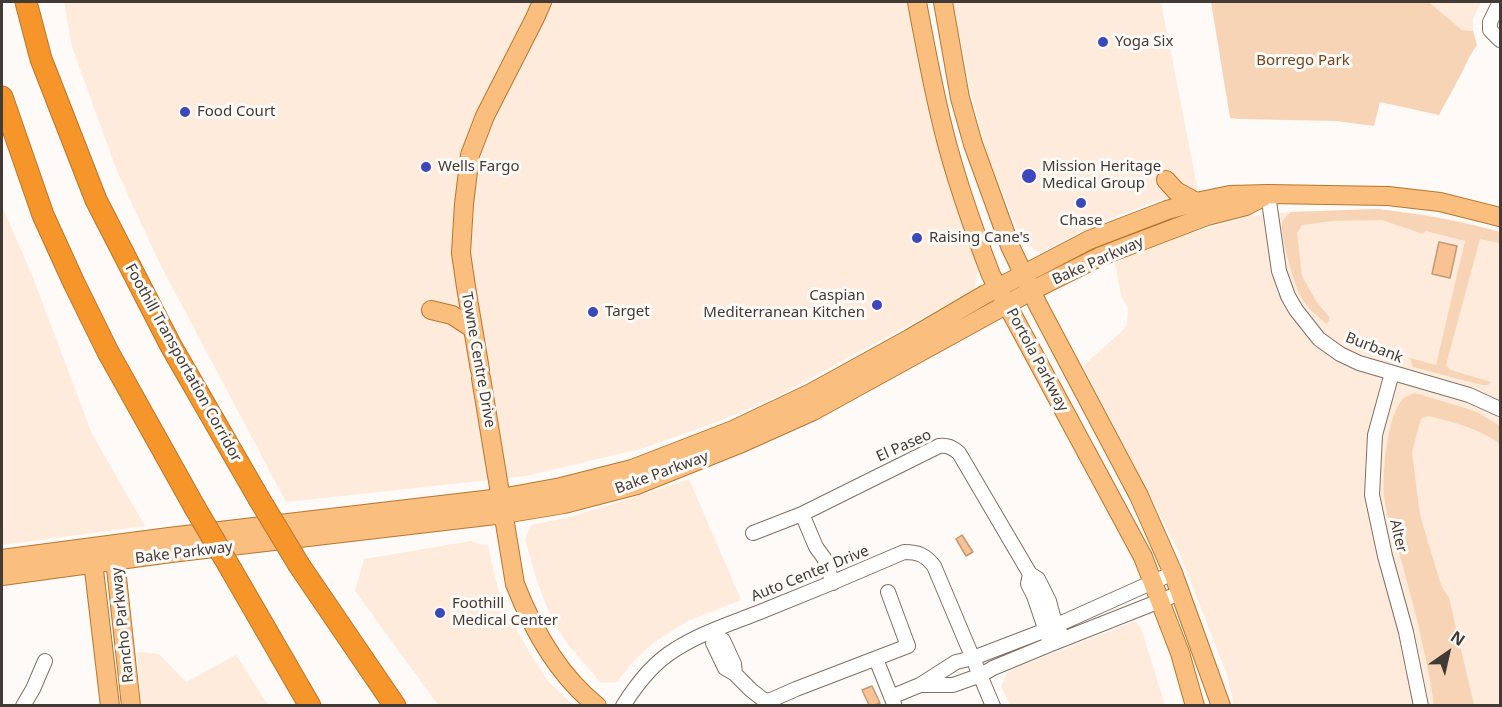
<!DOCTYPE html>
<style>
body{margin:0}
#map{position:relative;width:1502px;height:707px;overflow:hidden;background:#fefaf7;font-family:"Noto Sans",sans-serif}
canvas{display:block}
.frame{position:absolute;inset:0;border:3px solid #423b35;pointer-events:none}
.north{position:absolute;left:1418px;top:623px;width:60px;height:60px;-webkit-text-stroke:4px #fefaf7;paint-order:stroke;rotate:34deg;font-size:16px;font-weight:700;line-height:24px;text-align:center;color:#423b35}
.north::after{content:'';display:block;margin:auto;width:21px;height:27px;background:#423b35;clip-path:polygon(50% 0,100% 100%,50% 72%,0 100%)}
</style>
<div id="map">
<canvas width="1502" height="707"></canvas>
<div class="frame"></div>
<div class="north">N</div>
</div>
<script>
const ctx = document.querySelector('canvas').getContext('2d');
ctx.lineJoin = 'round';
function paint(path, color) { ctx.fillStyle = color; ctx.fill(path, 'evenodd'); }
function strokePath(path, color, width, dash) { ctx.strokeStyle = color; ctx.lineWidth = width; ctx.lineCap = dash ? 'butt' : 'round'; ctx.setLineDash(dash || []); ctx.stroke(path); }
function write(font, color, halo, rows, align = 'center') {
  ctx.font = font + ' "Noto Sans",sans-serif'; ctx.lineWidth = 6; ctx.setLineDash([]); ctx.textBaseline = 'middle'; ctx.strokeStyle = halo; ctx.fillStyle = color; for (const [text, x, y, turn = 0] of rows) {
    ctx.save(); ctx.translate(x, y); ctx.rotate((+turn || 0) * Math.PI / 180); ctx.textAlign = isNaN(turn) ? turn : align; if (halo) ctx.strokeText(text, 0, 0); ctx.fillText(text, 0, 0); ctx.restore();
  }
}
paint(new Path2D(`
 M64,2H909L913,39L930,121L978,269L974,290L774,398L717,422L644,448L526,476L286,502L159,262L117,171L72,47Z
 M953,2H1161L1198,191L1154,202L1112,218L1078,233L1039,253L1021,239L988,156L972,97Z
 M1429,2H1481L1473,19V31L1462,30Z
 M2,206L32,275L92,434L145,526L2,545Z
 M1378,209L1427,215L1465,222L1500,232V705H1234L1227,675L1179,552L1083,366L1121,332L1127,325L1128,308L1121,296L1115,262L1179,237L1248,216L1291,212Z
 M689,479L741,600L688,621L676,628L652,644L633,662L617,682L601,683L566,642L549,613L537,581L525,539L531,525L566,518L616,503Z
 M471,541L488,546L499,593L511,620L533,658L548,681L573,705H438L355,591L364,559Z
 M1135,621L1141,628L1165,705H1010L1001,686L1008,671Z
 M137,652L159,654L186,682L236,655L268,705H141Z`), '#ffebdb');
paint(new Path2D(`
 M1211,2H1429L1462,30L1473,31L1477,45C1468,57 1465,68 1458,80C1452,92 1445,103 1439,115L1380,102L1374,126L1336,121L1238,119L1230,118Z
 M1378,209C1420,214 1460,221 1500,232V243L1480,239L1446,365L1451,370L1491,382L1488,385H1482L1413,367L1410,358L1436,365L1465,241L1426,231L1423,234L1382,220L1332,221L1302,225L1297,233L1302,276L1316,301L1330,318L1327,324C1317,316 1307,308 1301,297C1294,285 1280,235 1282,223C1283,218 1288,215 1291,212Z
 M1415,393L1465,408L1477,412L1500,426V444C1479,428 1453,422 1428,416L1421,419L1412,452L1420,515L1441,585L1449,598L1474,705H1434C1431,686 1428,666 1423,647C1418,620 1410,594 1403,567C1397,543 1387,521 1384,496C1382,475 1387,414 1403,399C1406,396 1411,395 1415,393Z`), '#f7d4b6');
const water = new Path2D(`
 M1439,242L1457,246L1450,278L1432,274Z
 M962,535L973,552L966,556L956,539Z
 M872,686L880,703L875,705H869L862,690Z`);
paint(water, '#f9c292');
strokePath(water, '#c29a76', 1.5);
const minor = new Path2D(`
 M1500,2L1490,22V30L1500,40
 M1268,194L1279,271L1288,296L1296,310L1319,339L1340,354L1359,363L1469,395L1500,409
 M1392,373L1375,435L1372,495L1385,556L1406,632L1421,706
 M802,514L816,547L824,558L833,583
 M753,533L802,514L939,446C947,445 952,447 959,453L1030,574L1038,579L1049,601L1053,616L1063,639
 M1030,574L1028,584L1034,596L1048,637
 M713,631L716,637L723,640L734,664L735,674
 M716,637L713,643L725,668L735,674L751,690L765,701L771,700L796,689L908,646L888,592
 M876,659L894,704
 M920,685H953L981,675L993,668L1051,644L1180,593
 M891,697L920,685L956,662L973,658L1046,630L1173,573
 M23,706L33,689L45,661
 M623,706C636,685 654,662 676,649C701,633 732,623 760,612C808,593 856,573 904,552C919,552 925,555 934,566L993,706`);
const major = new Path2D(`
 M917,2C925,45 933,89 944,132C956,180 973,228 991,275L1143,557L1180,653L1195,706
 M943,2L960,98L973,144L1010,246L1038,305L1139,496L1173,573L1221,706
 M1166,180L1176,191L1196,202
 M431,310L452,315L472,328
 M480,370L466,287L461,253L464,204L470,155L485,116L535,18L542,2
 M481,378L515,584C533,630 558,675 597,706
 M114,550L131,706
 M92,553L110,706
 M2,559L169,537L501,498L561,487L632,469L733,430L811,393L909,339L986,294L1089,240L1167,210L1196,202L1230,195L1268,194L1388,196L1440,202L1500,217
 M2,576L171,553L504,514L564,504L637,485L737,445L813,411L1031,291L1099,257L1207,216L1246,206L1263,197`);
const highway = new Path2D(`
 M26,2L41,59L96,200L171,346L258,497
 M2,97L43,215L74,283L108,352L194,506
 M299,565L395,706
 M232,571L310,706`);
strokePath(minor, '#807063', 16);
strokePath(major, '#b7762e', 20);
strokePath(highway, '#b7762e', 23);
strokePath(minor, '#fff', 14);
strokePath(major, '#fabf7f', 18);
strokePath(highway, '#f6952a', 21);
const highwayBridge = new Path2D(`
 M258,497L299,565
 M194,506L232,571`);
strokePath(highwayBridge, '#b7762e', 23, []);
strokePath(highwayBridge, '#f6952a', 21);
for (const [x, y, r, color] of [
 [1103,42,6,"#3a48bb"],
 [185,112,6,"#3a48bb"],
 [426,167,6,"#3a48bb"],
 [1029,176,8,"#3a48bb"],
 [1081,203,6,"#3a48bb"],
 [917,238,6,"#3a48bb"],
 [877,305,6,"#3a48bb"],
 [593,312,6,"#3a48bb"],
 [440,613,6,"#3a48bb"]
]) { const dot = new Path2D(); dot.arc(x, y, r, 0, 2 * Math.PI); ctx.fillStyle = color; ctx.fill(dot); strokePath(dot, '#fefaf7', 2); }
write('15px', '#423b35', '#fefaf7', [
 ["Yoga Six",1115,42],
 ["Food Court",197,112],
 ["Wells Fargo",438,167],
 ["Mission Heritage",1042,167],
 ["Medical Group",1042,184],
 ["Chase",1081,221,"center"],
 ["Raising Cane's",929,238],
 ["Caspian",865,296,"right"],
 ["Mediterranean Kitchen",865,313,"right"],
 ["Target",605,312],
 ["Foothill",452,604],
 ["Medical Center",452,621]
], 'left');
write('15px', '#714518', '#fefaf7', [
 ["Borrego Park",1303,61]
]);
write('15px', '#423b35', '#fefaf7', [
 ["Bake Parkway",1098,261,-24],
 ["Burbank",1374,348,21],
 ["Towne Centre Drive",478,360,80],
 ["Portola Parkway",1037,360,62],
 ["Foothill Transportation Corridor",183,363,61],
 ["El Paseo",904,446,-24],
 ["Bake Parkway",662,473,-20],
 ["Alter",1398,536,77],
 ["Bake Parkway",184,553,-7],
 ["Auto Center Drive",810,574,-22],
 ["Rancho Parkway",123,625,-96]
]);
</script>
